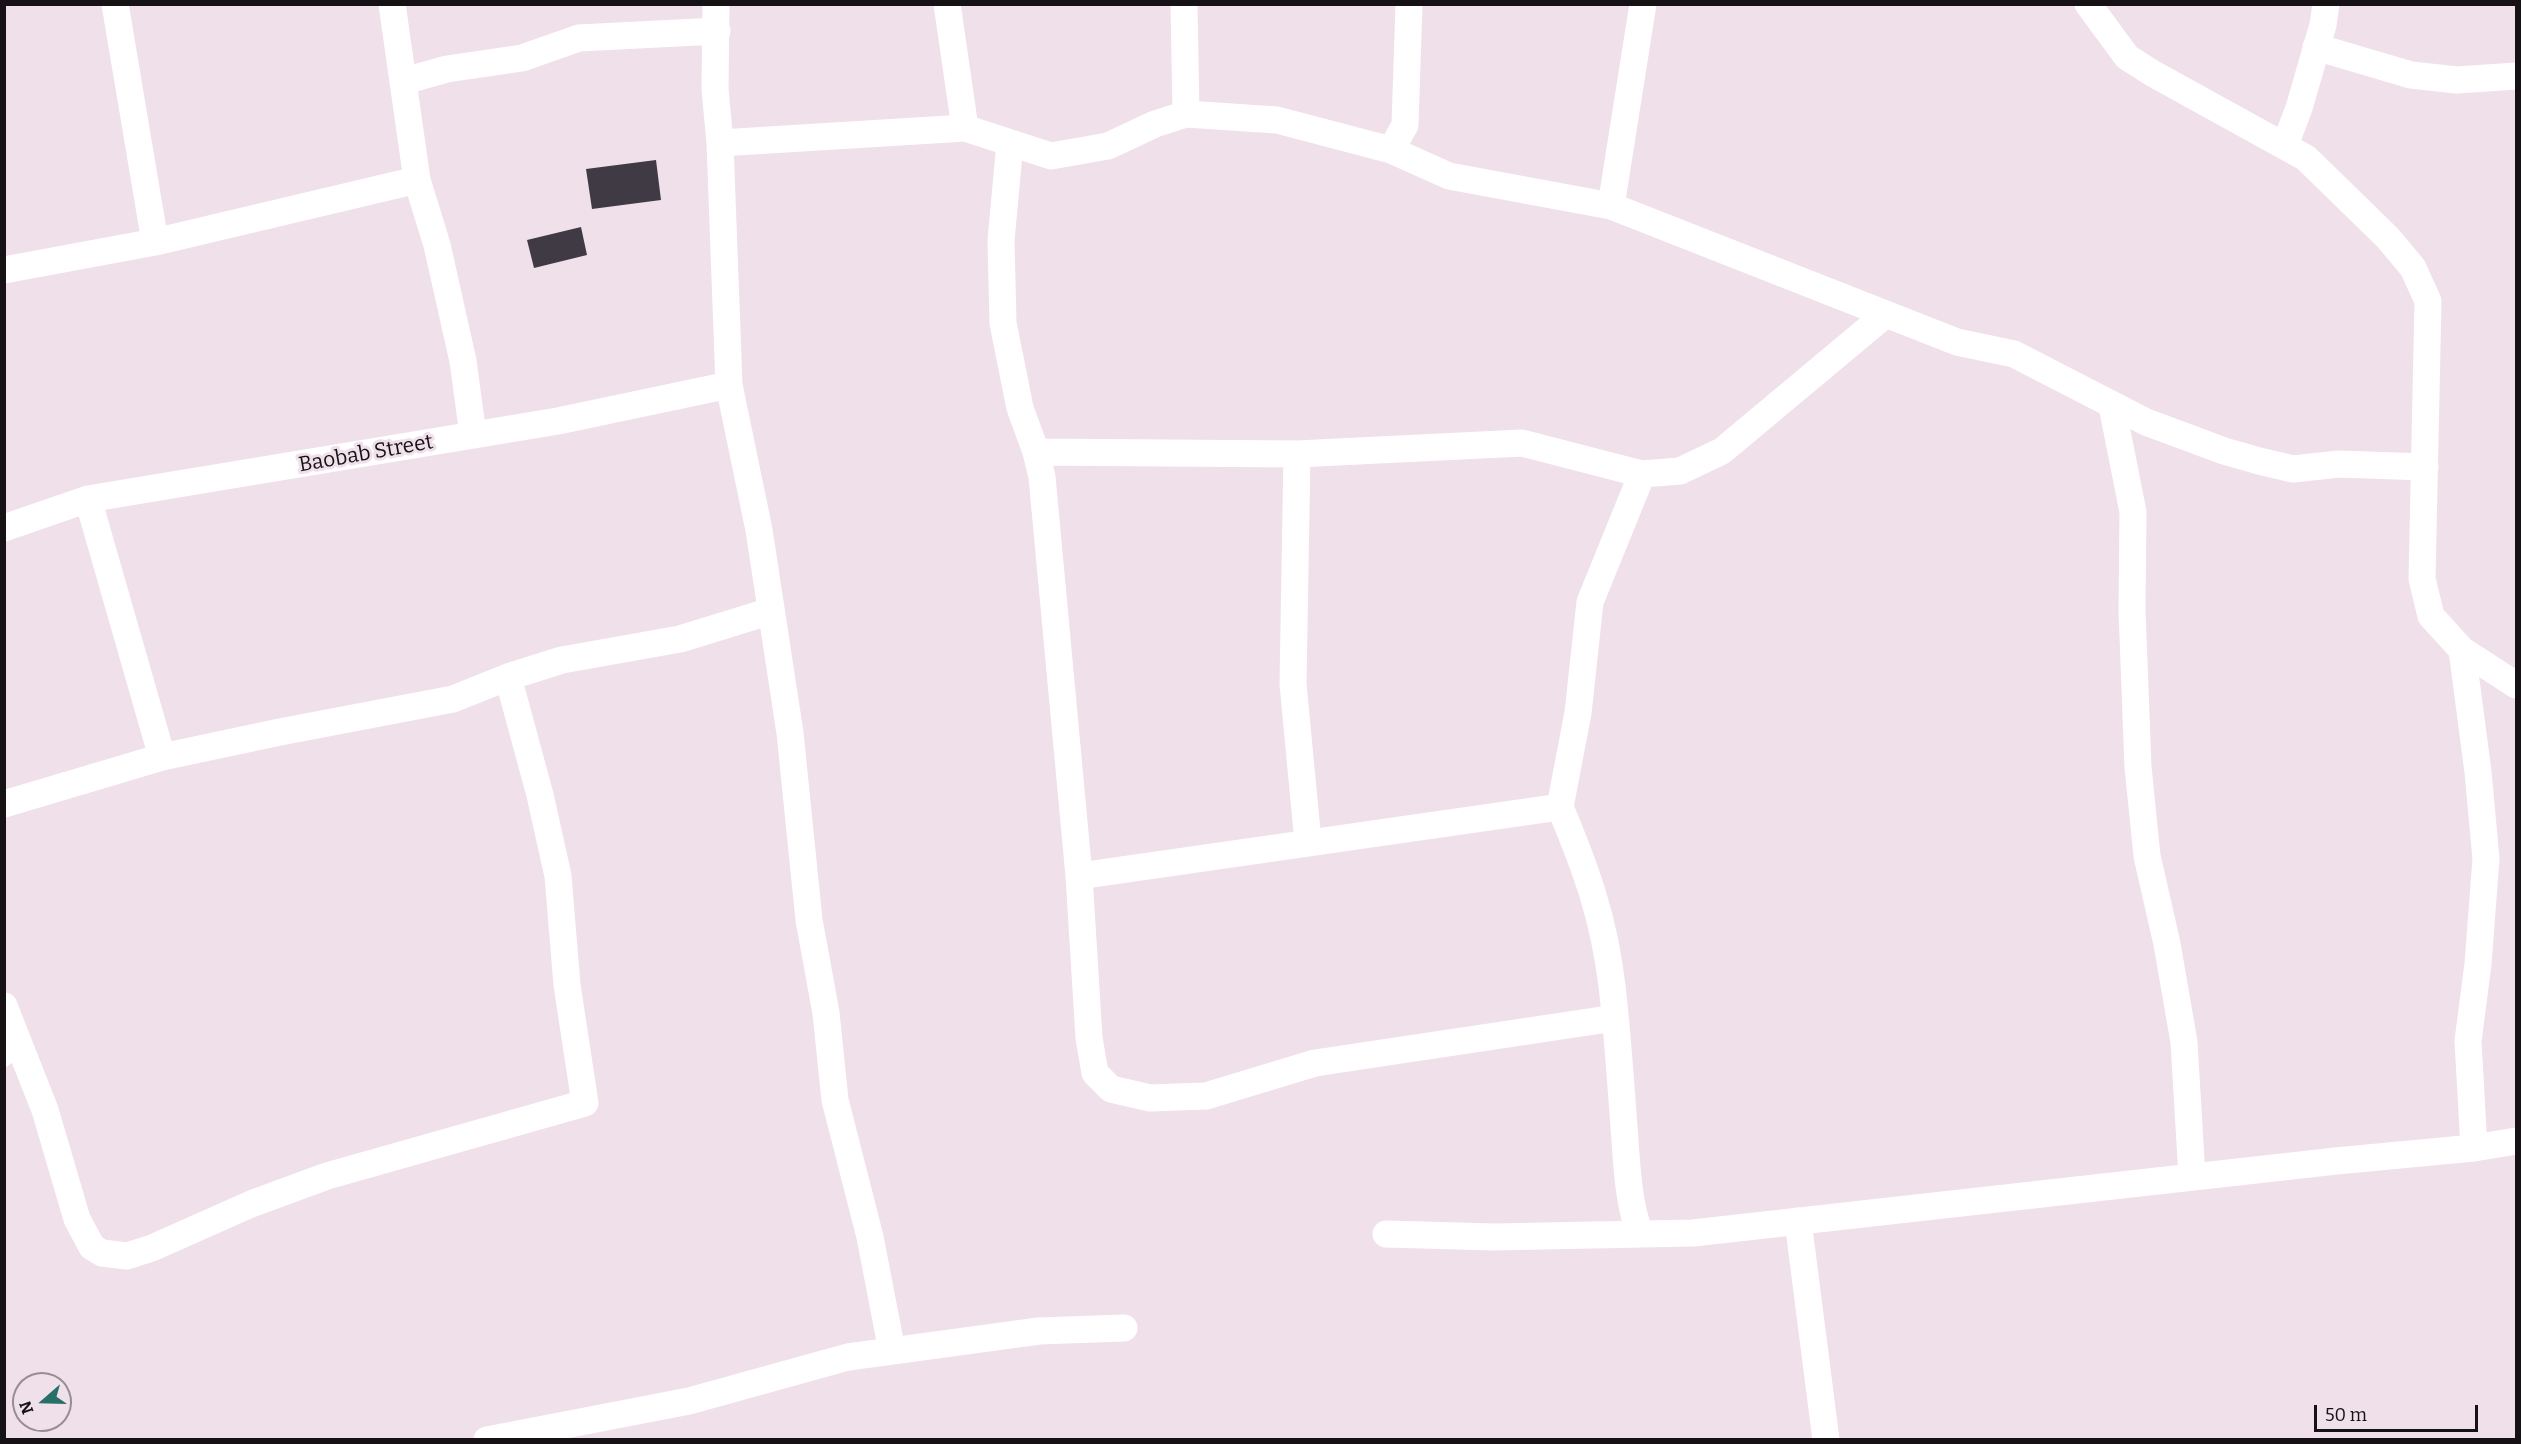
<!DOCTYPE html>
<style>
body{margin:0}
#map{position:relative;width:2521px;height:1444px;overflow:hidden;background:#f0e0e9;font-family:Bitter,serif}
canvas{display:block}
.frame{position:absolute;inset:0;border:6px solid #161114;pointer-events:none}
.north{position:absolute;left:12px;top:1372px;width:60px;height:60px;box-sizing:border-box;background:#f0e0e9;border:2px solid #998d94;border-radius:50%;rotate:250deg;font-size:16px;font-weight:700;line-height:24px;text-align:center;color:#161114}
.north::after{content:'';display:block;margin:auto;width:21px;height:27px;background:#277069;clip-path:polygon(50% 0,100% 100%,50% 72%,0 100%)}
.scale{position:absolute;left:2314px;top:1405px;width:164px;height:27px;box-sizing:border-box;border:3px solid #161114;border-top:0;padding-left:8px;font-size:18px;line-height:21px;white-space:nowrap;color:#161114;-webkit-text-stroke:4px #f0e0e9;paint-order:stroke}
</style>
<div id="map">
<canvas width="2521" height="1444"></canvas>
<div class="frame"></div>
<div class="north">N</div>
<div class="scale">50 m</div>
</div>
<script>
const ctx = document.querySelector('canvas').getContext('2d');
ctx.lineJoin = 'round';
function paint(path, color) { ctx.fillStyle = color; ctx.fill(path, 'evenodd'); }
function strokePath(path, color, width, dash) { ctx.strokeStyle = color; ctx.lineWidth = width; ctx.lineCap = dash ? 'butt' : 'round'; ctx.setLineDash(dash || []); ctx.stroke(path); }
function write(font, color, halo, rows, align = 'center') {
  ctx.font = font + ' Bitter,serif'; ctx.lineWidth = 6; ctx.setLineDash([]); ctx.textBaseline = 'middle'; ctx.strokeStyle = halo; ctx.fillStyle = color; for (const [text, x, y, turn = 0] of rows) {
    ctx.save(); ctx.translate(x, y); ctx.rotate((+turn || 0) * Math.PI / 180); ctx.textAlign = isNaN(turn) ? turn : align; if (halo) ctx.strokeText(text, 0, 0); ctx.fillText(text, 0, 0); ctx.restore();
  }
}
paint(new Path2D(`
 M656,160L661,200L592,209L586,169Z
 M581,227L587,255L534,268L527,240Z`), '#403a45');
strokePath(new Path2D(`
 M4,1060L20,1047`), '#fff', 14);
strokePath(new Path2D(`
 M115,4L155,242
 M392,4L417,180L437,245L463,361L473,435
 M716,4L715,89L720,143L729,385L759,530L790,733L809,920L826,1013L835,1100L870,1237L892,1351
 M947,4L965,128
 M1184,4L1186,114
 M2088,4L2127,57L2152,73L2306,158L2388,238L2413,268L2428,301L2422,579L2431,616L2462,650L2478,772L2486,859L2478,964L2468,1041L2474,1148
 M2316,47L2411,75L2457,80L2516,76
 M404,81L447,69L522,58L579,38L717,31
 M720,143L965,128L1051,156L1108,146L1155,124L1186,114L1277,120L1391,150L1449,176L1611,206L1643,4
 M1010,143L1001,240L1003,323L1020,408L1036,452L1042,477L1079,876L1089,1038L1095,1073L1111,1089L1150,1098L1206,1096L1315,1063L1615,1018
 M2285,145L2299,108L2323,25L2326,4
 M1391,150L1405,125L1409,4
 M1611,206L1957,342L2014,354L2146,422L2224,451L2259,461L2293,469L2339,464L2425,467
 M4,270L155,242L417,180
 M2112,406L2133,512L2132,610L2138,767L2147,856L2167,944L2184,1042L2192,1177
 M1036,452L1297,454L1522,443L1642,474L1680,471L1722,451L1886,314
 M1297,454L1293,684L1308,842
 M88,499L162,757
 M4,528L88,499L558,421L729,385
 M2462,650L2516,685
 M4,804L162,757L280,732L453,699L508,677L562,660L680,639L771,611
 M1560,807C1586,869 1604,918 1612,986C1618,1037 1621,1089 1625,1140C1627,1171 1629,1205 1640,1234
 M1079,876L1560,807L1578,713L1590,602L1642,474
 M4,1006L45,1110L77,1219L92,1247L102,1253L127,1256L152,1248L251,1204L327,1176L585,1103L567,985L558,876L540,795L508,677
 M1798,1221L1826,1440
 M1386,1234L1494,1237L1693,1233L2336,1161L2474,1148L2516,1141
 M487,1440L689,1401L848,1357L1039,1331L1124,1328`), '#fff', 27);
write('21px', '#161114', '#f0e0e9', [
 ["Baobab Street",366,454,-10]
]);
</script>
